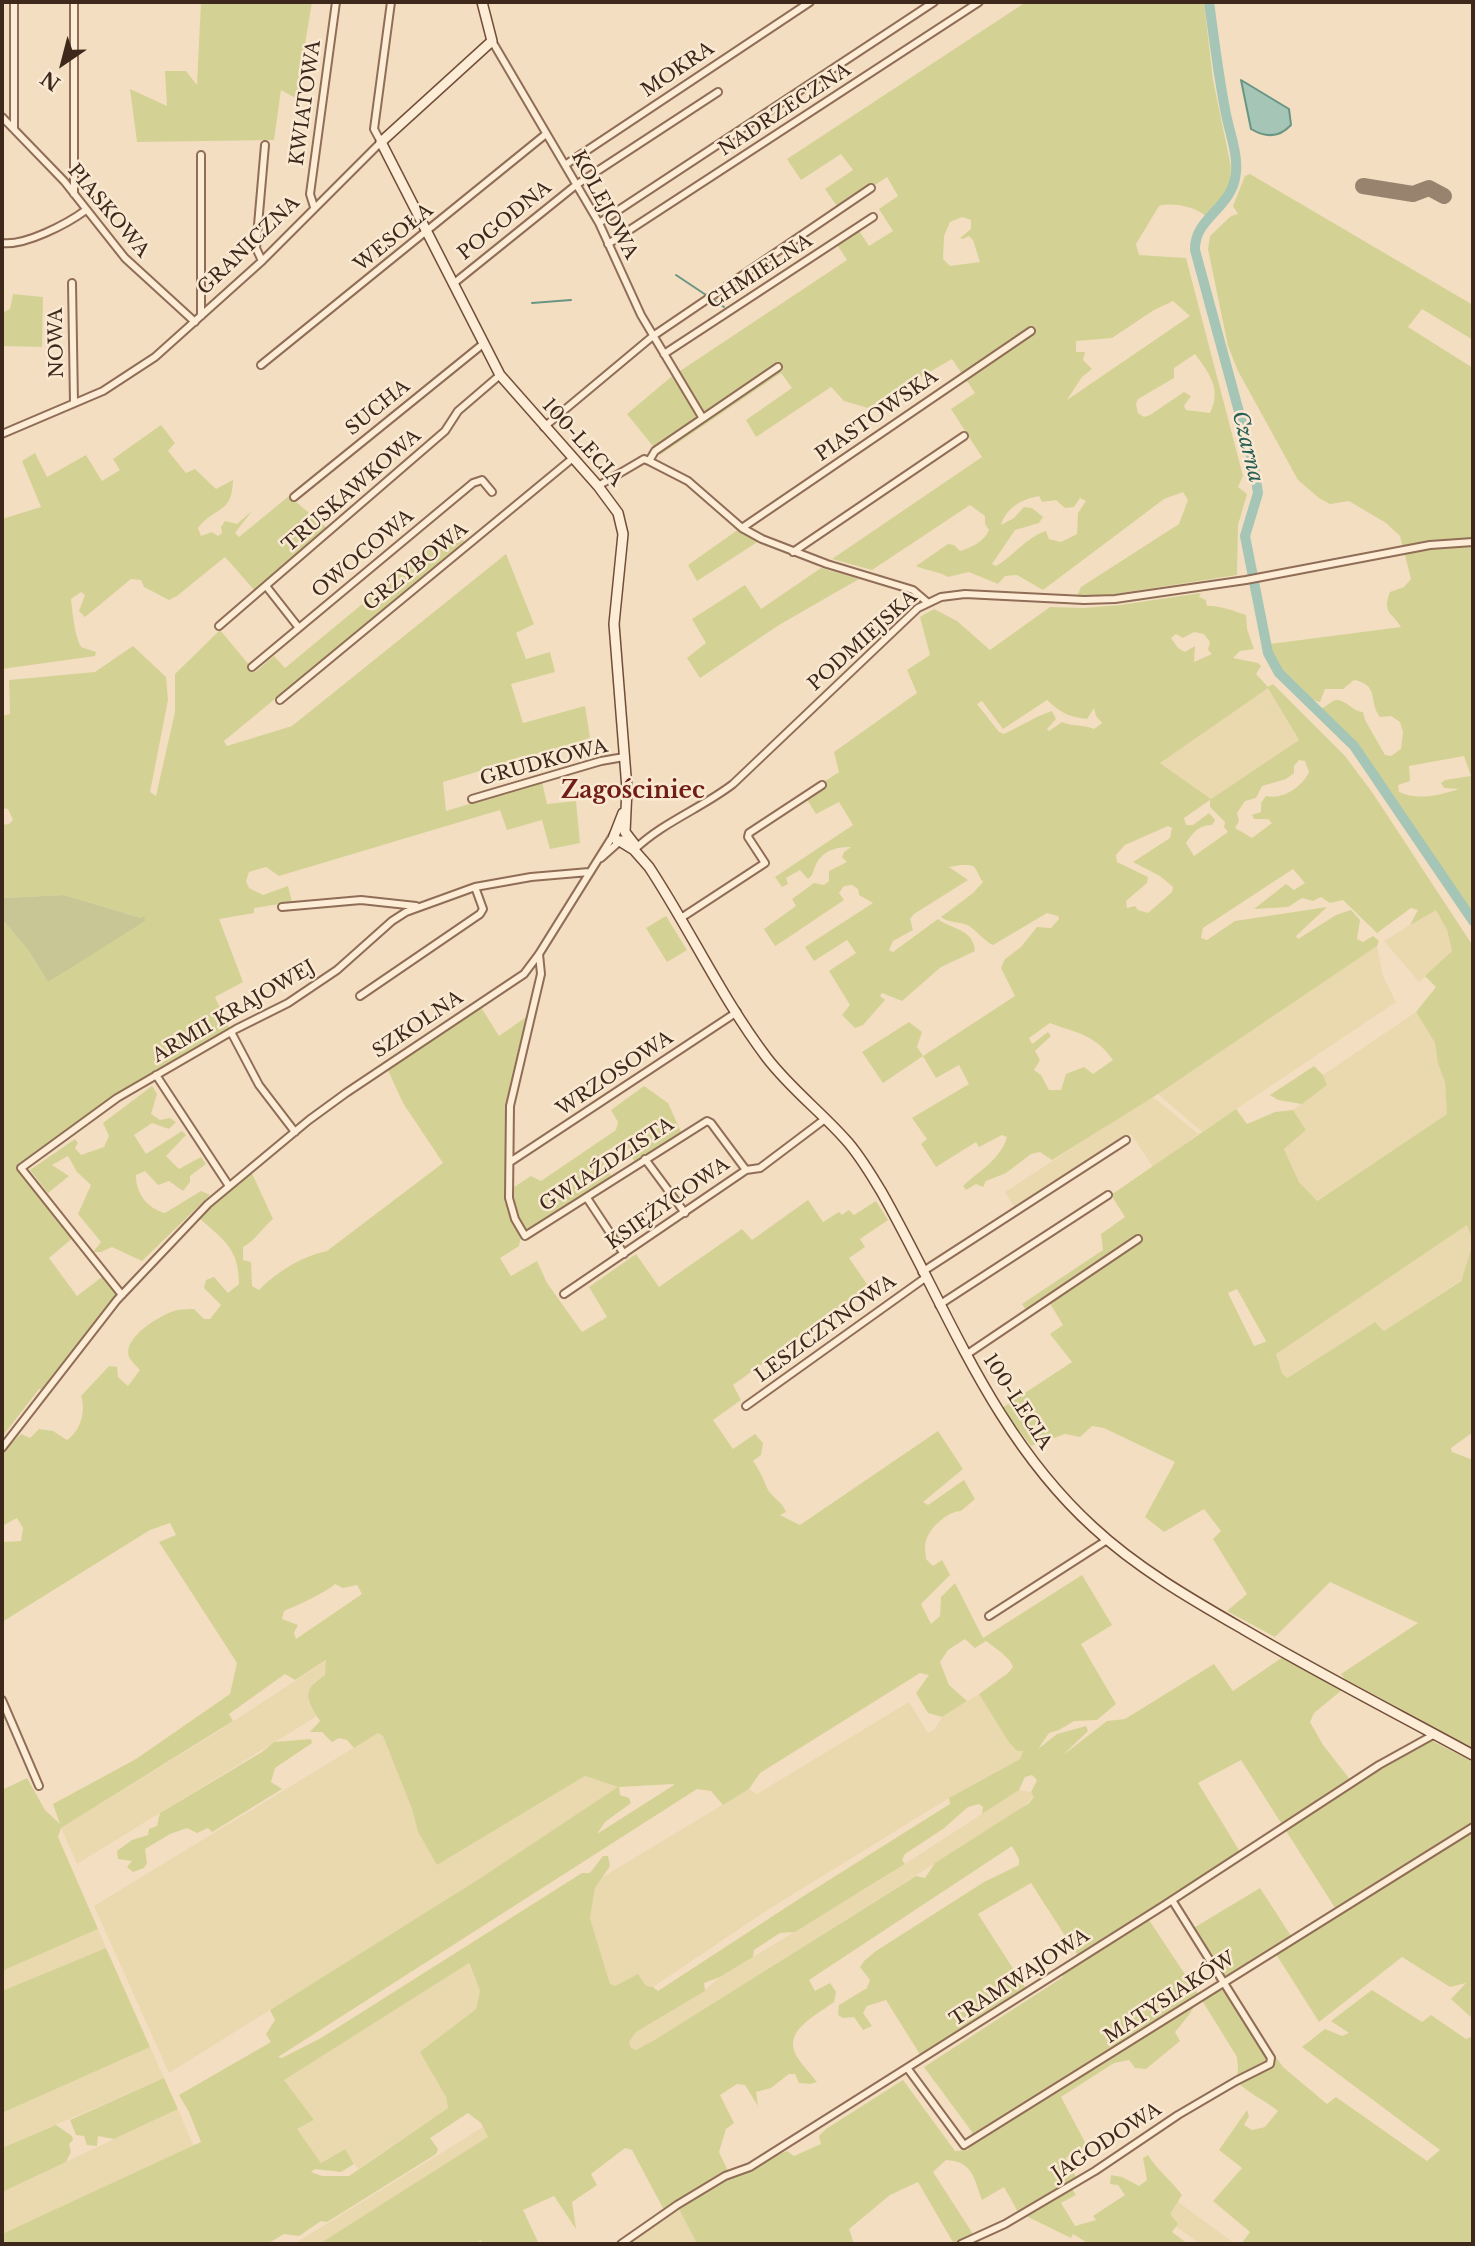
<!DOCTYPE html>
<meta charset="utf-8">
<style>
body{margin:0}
#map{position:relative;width:1475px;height:2246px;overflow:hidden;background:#f3dec2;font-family:"Libre Baskerville",serif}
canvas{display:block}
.frame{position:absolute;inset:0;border:4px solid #3e281c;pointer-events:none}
.north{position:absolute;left:28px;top:28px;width:70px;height:70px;-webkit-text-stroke:5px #fae9d2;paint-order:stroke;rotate:215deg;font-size:19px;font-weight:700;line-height:28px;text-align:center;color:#3e281c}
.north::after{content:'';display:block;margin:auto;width:24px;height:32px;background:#3e281c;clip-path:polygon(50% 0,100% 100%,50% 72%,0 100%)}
</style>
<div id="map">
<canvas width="1475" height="2246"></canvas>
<div class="frame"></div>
<div class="north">N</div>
</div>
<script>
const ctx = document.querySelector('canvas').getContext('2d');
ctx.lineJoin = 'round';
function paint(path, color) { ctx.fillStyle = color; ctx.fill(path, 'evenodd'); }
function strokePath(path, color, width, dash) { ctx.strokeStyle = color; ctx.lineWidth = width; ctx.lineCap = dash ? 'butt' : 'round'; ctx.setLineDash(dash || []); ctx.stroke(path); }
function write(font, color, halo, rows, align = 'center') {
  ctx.font = font + ' "Libre Baskerville",serif'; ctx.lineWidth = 5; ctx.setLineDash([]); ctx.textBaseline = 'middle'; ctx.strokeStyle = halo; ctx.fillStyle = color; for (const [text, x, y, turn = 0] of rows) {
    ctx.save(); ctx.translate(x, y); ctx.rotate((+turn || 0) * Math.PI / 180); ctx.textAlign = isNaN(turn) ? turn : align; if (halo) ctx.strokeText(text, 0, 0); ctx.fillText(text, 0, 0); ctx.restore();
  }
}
paint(new Path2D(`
 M1268,687L1299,740L1211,799L1159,762Z
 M1436,909L1447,930L1452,952L1419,982L1384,941Z
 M1377,946L1383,976L1396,1002L1202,1132L1158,1094Z
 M1416,1012L1435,1043L1438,1064L1445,1082L1447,1114L1316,1201L1299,1182L1284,1149L1306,1130L1293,1110L1327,1085L1323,1075Z
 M1152,1096L1198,1134L1153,1167L1131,1134L1016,1210L1005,1192Z
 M1467,1225L1473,1243L1461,1280L1384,1331L1375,1322L1286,1378L1282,1373L1275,1354Z
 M327,1660L325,1675L314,1682L308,1701L317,1716L77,1864L61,1828L214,1734Z
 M979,1694L1008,1741L1023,1751L1020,1759L949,1798L769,1909L653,1987L615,1986L610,1984L590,1918L595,1888L601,1878L749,1789L757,1794L909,1702L928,1733L934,1730L942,1717Z
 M378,1733L383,1736L412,1809L418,1832L437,1865L585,1776L619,1787L479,1879L169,2073L94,1906Z
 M1019,1790L1031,1792L1034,1797L1015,1813L656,2039L636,2050L631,2048L629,2042L636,2032L704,1991L720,1977L877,1882Z
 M98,1929L106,1948L2,1991V1971Z
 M468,1963L480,1991L476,2009L421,2052L446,2097L448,2108L358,2169L344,2149L321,2163L297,2129L314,2120L283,2080Z
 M150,2047L164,2078L2,2148V2113Z
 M178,2109L194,2147L2,2234V2192Z
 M483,2127L489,2137L479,2144L319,2244H294Z
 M1174,2199L1234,2243L1200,2244L1161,2215Z
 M677,2205L697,2244H632L630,2239Z`), '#ead8ae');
paint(new Path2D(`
 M201,2H312L300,74L299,100L281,90L274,140L137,142L130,89L167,106L165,71H186L197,85Z
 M1026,2H1204L1213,80L1231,167L1229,196L1207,217C1196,207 1173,202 1159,206L1136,244L1139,255L1186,258L1243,476L1238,487L1247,494L1238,525L1237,575L1115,594L1077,596L1081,587L1179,524L1188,500L1183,492L1164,499L1043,590L1017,575L1005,576L998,584L969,572L948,577C938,571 927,571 916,566L948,544L954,545L960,551C972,547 984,542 989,530L985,524V516L970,505L872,570L832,559L982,457L951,409L975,393L952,359L868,408L844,401L831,387L756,437L746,420L792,388L781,373L660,455L627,414L671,377L847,260L836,243L858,229L869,246L893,231L879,209L898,196L887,177L839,209L825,189L853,170L841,154L801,180L787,159ZM962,217L971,220V229L960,238L963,239L969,236L973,240L980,262L950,266L943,259L944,236L950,222ZM1173,301L1190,316L1067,400L1082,377L1092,369L1083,360L1085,352H1076V341L1112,338L1154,310ZM1195,354C1209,373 1222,389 1210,413L1186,410L1184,406L1191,396L1184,392L1150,415L1144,417L1138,413L1136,404L1138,399L1174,378V368ZM1039,496L1042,502L1056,500L1065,508L1074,507L1080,498L1086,501L1078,513L1077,534L1061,542L1049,539L1046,531C1025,538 1014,556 996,566L992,564L1015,530L1039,523L1043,517L1032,508L1024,507L1014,518L1001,525C1006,508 1022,499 1039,496Z
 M1250,174L1473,305V340L1422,309L1408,327L1473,368V919L1358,748L1320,709C1326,707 1331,701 1336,700C1346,699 1353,712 1363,712L1365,720L1385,755L1391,756L1401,749L1403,732L1400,722L1391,716L1380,717C1368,702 1380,685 1354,680L1343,689H1325L1320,702C1308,701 1280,673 1275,661C1272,656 1271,649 1270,644L1401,627C1391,611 1382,613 1390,592L1404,587L1411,579L1400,536L1386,523L1349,501L1330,504L1319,498L1298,480L1238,371L1228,346L1208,249L1210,236L1231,216L1238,214L1233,206L1245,176ZM1464,756L1471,776L1445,780L1441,783L1444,788L1459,789C1440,795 1418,801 1399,792L1398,785L1410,781L1409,766Z
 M13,294L43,297L42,347L2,346V313L10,309Z
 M161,425L175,443L168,451L186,473L195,469L216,489L233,480C232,515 216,505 198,528L201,536L212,532L218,536L222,533L221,527L225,521L237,524L252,511L235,533L239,537L289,496L327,528L256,592L225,557L177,596L169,600L144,587L141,580L131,579L85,617L79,611L85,595L81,592L71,599C73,616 74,633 81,647L96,652L95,656L2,669V519L41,507L22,461L35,453L47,477L86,455L102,481L120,470L113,459Z
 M453,529L465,542L224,741L227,746L292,726L506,554L534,624L516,633L526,659L550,652L555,672L511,684L523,723L585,706L590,738L443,782L446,811L542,782L547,804L576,801L580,843L550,849L542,820L507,830L500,810L279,876L266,867L249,872L246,881L249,888L263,895L288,886L292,902L254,908V913L219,919L243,982L215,997L231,1032L117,1098L21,1167L75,1236L49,1258L77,1296L106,1274L122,1295L48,1390L39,1389L2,1437V919L28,950L48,982L141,918L64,895L2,898V825L9,824L13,820L8,809L2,808V716L10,714L9,680L95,672L133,646L166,677L168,700L150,792L156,796L175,712V674L220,630L255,672L274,656L285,668Z
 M739,529L759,541L697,581L688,565Z
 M821,568L859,579L779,625L700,678L687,658L706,643L692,619L745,585L761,609Z
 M1201,593L1199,597L1206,600L1207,606C1220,605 1234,611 1246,615L1247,629L1254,649L1240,651L1233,658L1258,663L1261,666L1256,674L1268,687L1273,684L1345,756L1372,792L1473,946V1432L1451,1448L1452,1452L1473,1460V1748L1345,1679L1341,1674L1418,1623L1330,1582L1275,1637L1227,1611L1247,1594L1213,1539L1221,1531L1204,1509L1164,1532L1145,1517L1175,1462L1104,1428L1092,1426L1080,1437L1065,1434L1031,1446L1002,1408L1072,1362L1050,1334L1063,1325L1049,1302L1029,1314L1022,1304L1103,1250L1101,1234L1125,1217L1111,1195L1236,1109L1247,1124L1275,1112L1293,1110L1306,1130L1284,1149L1299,1182L1317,1201L1447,1114L1445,1082L1438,1064L1435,1043L1416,1012L1436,987L1425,976L1452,951L1447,930L1436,910L1410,925L1418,910L1411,908L1377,933L1343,900L1330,903L1321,897L1313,901L1302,898L1288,907L1254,909L1286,884L1294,890L1305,883L1293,869L1203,928L1201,938L1207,940L1235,921L1327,907L1296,936L1298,939L1336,915L1351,910L1360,920L1357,939L1363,942L1373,936L1379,941L1377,946L1158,1094L1052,1160L1040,1152L1031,1154L1006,1173L986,1181L983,1187L976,1184L966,1190L963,1186C979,1171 1001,1159 1007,1137L1002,1135L979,1147L976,1142L936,1167L921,1144L927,1139L912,1118L969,1084L959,1065L936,1078L923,1056L883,1083L862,1052L909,1022L922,1032L917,1047L923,1056L1015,996L1001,968L1005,959L1021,947L1037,927L1051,928L1059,919L1058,916L1047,913L993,945C983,940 978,932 969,926C960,921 950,924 941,917L973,893L983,882C974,869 979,864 961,865C957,866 953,866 949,867L968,880L914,914L910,919L913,930L893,941L889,950L893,952L938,919C952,930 973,928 975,951L941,967L902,1001L882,993L880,996L885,1000L863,1025L855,1028L842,1015L850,1005L829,971L856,953L847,940L814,961L805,947L873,903L859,895L858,889L852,885L844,886L839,893L844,900L783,941L775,946L764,929L796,906L792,899L814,883L824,885L829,881V871L847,862L842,857L844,852L851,847C836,847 824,850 816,864C813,871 814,874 808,879L800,870L786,878L788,884L782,887L775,877L853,825L839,802L816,814L804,795L839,772L834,752L917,693L907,670L930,655L920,617L934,609L957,621L990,650L1050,607L1084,608L1120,605ZM1194,632L1204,634L1210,642L1208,650L1212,654L1194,662L1195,646L1185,652L1178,648L1171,638L1176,634L1183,638ZM1268,688L1299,740L1211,799L1160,763ZM1047,700C1061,713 1069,717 1087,719L1094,708L1096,716L1102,723L1094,729C1083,724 1073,727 1062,722L1049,731L1047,729L1056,719L1052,711L1039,716L1004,734L999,732L977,704L982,701L1003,729ZM1299,760L1305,761L1309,772C1302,787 1283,800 1266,796L1261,803V812L1252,815L1254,819H1268L1272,823L1252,838L1235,828L1239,821L1237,813L1245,801L1256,798L1262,786L1286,779L1294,773V766ZM1210,800V807L1225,822L1224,827L1228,832L1194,856L1186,843C1193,833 1198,825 1212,825L1215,820L1209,813L1193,825H1186L1184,818ZM1168,826L1172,828L1170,838L1133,862L1160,876L1173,887L1172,892L1148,913L1138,910L1135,906L1127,908L1126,901L1147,883L1148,877L1117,862L1116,855L1125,845ZM1050,1023C1076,1033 1095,1034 1113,1060L1093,1074L1084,1067L1066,1074L1061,1090H1049L1041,1075L1034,1070L1040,1060L1035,1051L1051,1036L1048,1032L1032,1044L1029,1038ZM1467,1225L1473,1243L1461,1281L1384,1331L1375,1322L1287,1378L1282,1373L1276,1354ZM1237,1289L1266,1341L1265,1342L1254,1346L1228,1293Z
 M666,916L687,950L667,962L646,928Z
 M479,1004L499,1036L532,1013L510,1106V1162L514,1187L531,1176L541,1181L616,1130L618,1122L611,1110L644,1086L668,1103L681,1132L635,1162L622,1141L599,1156L611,1176L521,1236L519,1246L500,1258L511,1276L537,1261L547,1283L582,1332L607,1317L589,1287L636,1254L659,1287L742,1229L752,1240L808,1200L823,1222L839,1212L842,1215L849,1210L854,1215L876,1201L888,1220L860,1239L865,1247L849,1258L869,1287L733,1385L741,1400L713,1420L733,1449L755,1434L763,1443L761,1455L753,1461C760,1471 763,1478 767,1488C772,1498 782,1501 786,1512L780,1515L800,1525L938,1431L963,1469L923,1502L928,1505L964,1480L975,1499L961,1511C948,1511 929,1528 926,1541C924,1546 926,1554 926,1559L933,1566L942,1560L950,1575L921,1604L931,1624L940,1616L941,1597L955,1583L983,1638L1082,1575L1112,1625L1081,1644L1116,1704L1097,1720L1074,1721L1059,1730L1049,1733L1038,1749L1057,1734L1086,1726L1088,1731L1062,1756L1107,1721L1125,1719L1214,1664L1233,1691L1283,1657L1342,1690L1314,1713L1310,1722L1323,1745L1352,1782L1427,1738L1473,1762V2019L1451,1999L1466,1983L1450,1987L1402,1957L1319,2022L1274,1951L1224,1983L1283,2067L1327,2104L1336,2097L1427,2161L1440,2150L1302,2047L1325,2029L1342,2036L1349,2033L1331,2021L1372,1990L1422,2022L1431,2015L1466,2039L1473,2036V2244H1241L1250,2232L1213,2201L1242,2168L1219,2150L1247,2110L1249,2116L1244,2125L1252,2130L1265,2127L1278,2111C1264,2100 1248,2093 1236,2081L1238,2070L1237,2057L1200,1997L1189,2015L1175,2032L1180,2041L1146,2069L1135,2068L1129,2060L1114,2063L1061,2097L1087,2146L1066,2158L1077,2179L1069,2184L1076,2195L1061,2203L1075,2226L1096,2220L1093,2216L1125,2195L1118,2185L1110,2184L1111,2175L1122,2177L1139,2186L1147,2180L1143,2158L1148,2155C1158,2171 1171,2180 1182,2195L1170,2214L1178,2224L1172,2232L1188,2244H1089L1073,2234L1071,2238L1018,2212L1004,2187L982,2200C974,2179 973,2161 946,2160L933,2172L973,2234L954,2244L918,2182L890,2195L849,2229L854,2244H697L677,2205L665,2212L632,2150L625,2148L591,2174L597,2185L572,2202L576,2229L554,2196L523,2210L539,2244H482L481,2240L475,2244H319L488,2137L481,2123L468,2113L430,2138L438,2149L436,2154L327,2222L321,2221L299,2236L284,2234L267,2244H2V2234L201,2142L189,2112L179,2095L271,2042L266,2034L275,2020L270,2010L479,1879L618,1787L585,1776L437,1865L418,1832L412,1809L383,1736L378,1733L354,1748L347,1740L339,1738L332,1742L322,1732H310L320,1721C307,1700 300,1691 325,1675L326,1660L295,1680L285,1674L229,1714L233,1721L61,1828L58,1837L98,1929L2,1971V1790L27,1778L45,1810L60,1824L53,1804L136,1759L230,1694L237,1663L159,1542L176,1535L170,1523L150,1530L2,1622V1542L21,1541L23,1528L17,1518L2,1526V1452L21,1434L30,1438L39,1429L53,1431L67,1440C81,1431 86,1410 81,1396L109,1366L117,1367L118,1377L128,1386L140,1370C137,1367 131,1361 129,1357C122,1337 162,1314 177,1310C183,1309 189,1309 194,1309L204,1319H210L221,1305L204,1288L206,1280L214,1277L228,1293L239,1284C239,1247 222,1239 197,1216L250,1169L273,1219C262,1228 256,1240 243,1247V1260L251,1262L252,1286L259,1290C278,1271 300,1257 327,1251L443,1163L403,1103L386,1066ZM335,1584L343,1588L357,1585L362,1594L296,1639L294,1633L298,1625L282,1619L284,1611C298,1605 325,1593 335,1584ZM965,1639L975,1648L986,1641L1002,1653L1010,1661L1013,1667L1008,1673L979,1694L1008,1741L1017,1751H1023L1020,1759L949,1798L950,1804L802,1897L658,1991L653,1987L646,1986L638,1974L615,1986L610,1984L590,1918L595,1888L610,1866L608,1856H603L590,1873H582L321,2038L282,2058L278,2057L697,1789L711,1791L723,1805L749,1789L760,1773L920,1673L929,1675L916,1693L928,1713L942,1717L967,1701L949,1685L940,1662L948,1650ZM1241,1760L1337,1911L1293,1939L1260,1888L1192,1929L1223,1983L1200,1997L1147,1917L1242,1855L1198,1783ZM1032,1775L1037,1780L1031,1792L1034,1797L1029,1803L935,1863L925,1878L916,1876L656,2039L636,2050L631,2048L629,2042L636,2032L705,1991L704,1983L720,1977L753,1957L754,1950L780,1933L795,1932L905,1864L902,1860L905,1854L943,1829L968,1807L979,1804L983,1807L982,1814L1019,1790L1025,1777ZM674,1784V1785L597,1834L605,1822L631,1803L629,1798L620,1795L619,1787ZM1012,1846L1019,1859V1865L984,1882L876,1951L864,1961L860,1967L870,1980L867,1988L839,2005L838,2015L843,2018L854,2017L863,2030L872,2026L863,2013L867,2006L886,2000L919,2053V2062L1028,1992L978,1914L1031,1883L1080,1959L1060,1972L1063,1977L924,2067L972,2132L968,2150L955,2151L903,2080L826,2129L819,2136L821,2144L794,2156L787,2151L738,2173L727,2169L719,2152L726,2129L734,2123L720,2095L737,2084L745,2085L758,2106L756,2092L771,2088L789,2074H795L799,2083L810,2084L817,2082C811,2074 796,2059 794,2050C787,2028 820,2013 834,2002L836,1992L830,1983L815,1991L809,1980ZM469,1963L480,1991L476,2009L420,2052L446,2097L448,2108L349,2176H322L311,2172L315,2169L341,2172L354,2164L345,2149L321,2163L297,2129L314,2120L284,2080Z
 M1314,1066L1323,1075L1327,1085L1302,1104L1278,1100L1270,1095Z
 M152,1086L157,1094L151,1114L160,1120L170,1118L176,1122L169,1129L152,1123L134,1135L146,1154L182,1131L186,1135L166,1156L179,1169L201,1157L206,1164L190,1176V1182L183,1191L169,1181L158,1185L145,1171L136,1175C136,1194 147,1208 165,1213L201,1191L210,1195L142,1261L112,1247L101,1252H93L101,1242L78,1214L91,1185L77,1172L68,1156L52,1165L69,1176L48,1193L30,1170L75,1139L78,1143L75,1148L81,1155L104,1147L109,1136L103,1123Z
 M311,1739L312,1743L275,1768L271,1782L282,1789L212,1832L208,1828L197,1833L187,1828L170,1834L145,1849L147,1863L144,1868L133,1872L127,1867L132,1861L118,1859L117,1851L132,1840L148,1835L149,1829L157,1826L160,1813L262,1752L274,1742Z
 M106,1948L150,2047L2,2113V1991Z
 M164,2078L178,2109L114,2139L98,2136L97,2146L87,2145L84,2136L76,2135L70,2120Z
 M56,2125L72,2136L73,2140L69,2144L71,2152L66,2162L2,2192V2148Z`), '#d3d294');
paint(new Path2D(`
 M64,895L141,918L144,916L145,921L48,982L28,950L2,919V898Z`), '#c7c694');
const water = new Path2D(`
 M1241,80L1289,109L1291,125C1279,138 1266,138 1251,129Z`);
paint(water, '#a5c5b7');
strokePath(water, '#6a9585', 2);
strokePath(new Path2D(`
 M676,275L724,307
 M532,303L571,300`), '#6a9585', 2);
strokePath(new Path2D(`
 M1209,2C1214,38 1218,73 1225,109C1228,128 1238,152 1236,172C1233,209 1194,217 1195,250L1254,467L1258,493L1245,536L1268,653L1279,673L1354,746L1473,921`), '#a5c5b7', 10);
strokePath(new Path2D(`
 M1363,186L1413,194L1429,188L1444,196`), '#98836f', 16);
const street = new Path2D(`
 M14,2V129
 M492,41L599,223L641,315L702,417
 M2,117L64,181L125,258L195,322
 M201,155V316
 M565,165L810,2
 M74,194V2
 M314,207L310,194L336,2
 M599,223L934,2
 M2,243C25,246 67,224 86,210
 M608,244L979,2
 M262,261L256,248L265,145
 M72,283L74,403
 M453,284L576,185L718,92
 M664,354L873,217
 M261,365L546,134
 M544,427L653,336L871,188
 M2,434L103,391L155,357L262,261L381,142L374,129L391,2
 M649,461L655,451L778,367
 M598,486L644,459L649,461L688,481L742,528L762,539L827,564L913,590L927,602
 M294,497L483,344
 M742,528L1031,331
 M793,552L964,436
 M266,586L299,628
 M219,626L445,431L458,411L500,375
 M252,667L473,483L482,480L492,492
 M280,700L573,458
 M472,799L601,761L624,757
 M634,850C663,822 702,808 733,784L918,608L941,597L965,594L1084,600L1115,599L1246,580L1430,545L1473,542
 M601,858L619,842
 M282,907L361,900L416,906
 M681,918L765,863L748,837L749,833L822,785
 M539,954L541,974L510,1106L509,1198L515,1219L525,1236L707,1121L711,1123L746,1170
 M360,996L480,914L483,909L475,887
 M231,1032L259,1085L295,1132
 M156,1075L229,1186
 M645,1159L685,1213
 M510,1162L737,1012
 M587,1198L624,1254
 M922,1272L1126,1140
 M564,1294L746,1170L760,1168L825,1119
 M122,1295L21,1168L117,1098L236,1029L288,1003L337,970L392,921L406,912L475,887L531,877L589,872
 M939,1305L1108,1195
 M966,1355L1138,1239
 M746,1406L925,1278
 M2,1448L117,1300L208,1204L309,1120L346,1093L524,974L539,954L614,834
 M989,1616L1107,1540
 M2,1700L39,1786
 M908,2069L964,2145L1473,1827
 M621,2244L677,2205L725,2176L750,2167L1163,1906L1379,1765L1435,1734
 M961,2244L1005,2224L1095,2171L1178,2115L1236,2081L1270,2064L1271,2058L1172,1900`);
const secondary = new Path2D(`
 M482,2L492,41L381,142L500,375L598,486L618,513L623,534L614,624L627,789L625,832L635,845
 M623,813L614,836L617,841H623
 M621,842L634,850L649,867C690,929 722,999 767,1058C790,1088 820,1111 845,1139C859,1154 870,1173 881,1191C947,1307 991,1434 1093,1527C1137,1568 1191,1599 1243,1629C1318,1673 1396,1713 1473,1755`);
strokePath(street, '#906d56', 10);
strokePath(secondary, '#724e39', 12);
strokePath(street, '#fdecd6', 6);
strokePath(secondary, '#fdecd6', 9);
write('19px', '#3e281c', '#fae9d2', [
 ["MOKRA",678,70,-34],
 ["KWIATOWA",306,103,-82],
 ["NADRZECZNA",785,110,-33],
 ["KOLEJOWA",604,205,62],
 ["PIASKOWA",108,211,50],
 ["POGODNA",505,221,-39],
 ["WESOŁA",394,238,-39],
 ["GRANICZNA",249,246,-44],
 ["CHMIELNA",760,272,-33],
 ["NOWA",57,343,-91],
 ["SUCHA",378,408,-39],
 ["PIASTOWSKA",877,416,-35],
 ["100-LECIA",582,443,48],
 ["TRUSKAWKOWA",352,491,-41],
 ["OWOCOWA",363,554,-40],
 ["GRZYBOWA",416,567,-39],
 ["PODMIEJSKA",863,641,-42],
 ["GRUDKOWA",544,763,-15],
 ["ARMII KRAJOWEJ",234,1012,-30],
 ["SZKOLNA",418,1025,-34],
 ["WRZOSOWA",615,1074,-34],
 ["GWIAŹDZISTA",607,1165,-33],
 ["KSIĘŻYCOWA",668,1204,-35],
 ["LESZCZYNOWA",826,1329,-36],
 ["100-LECIA",1017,1402,57],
 ["TRAMWAJOWA",1020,1978,-33],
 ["MATYSIAKÓW",1170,1998,-33],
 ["JAGODOWA",1107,2142,-33]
]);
write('italic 21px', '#2a5f55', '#fae9d2', [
 ["Czarna",1247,447,76]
]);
write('bold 23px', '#701d16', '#fae9d2', [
 ["Zagościniec",633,792]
]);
</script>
